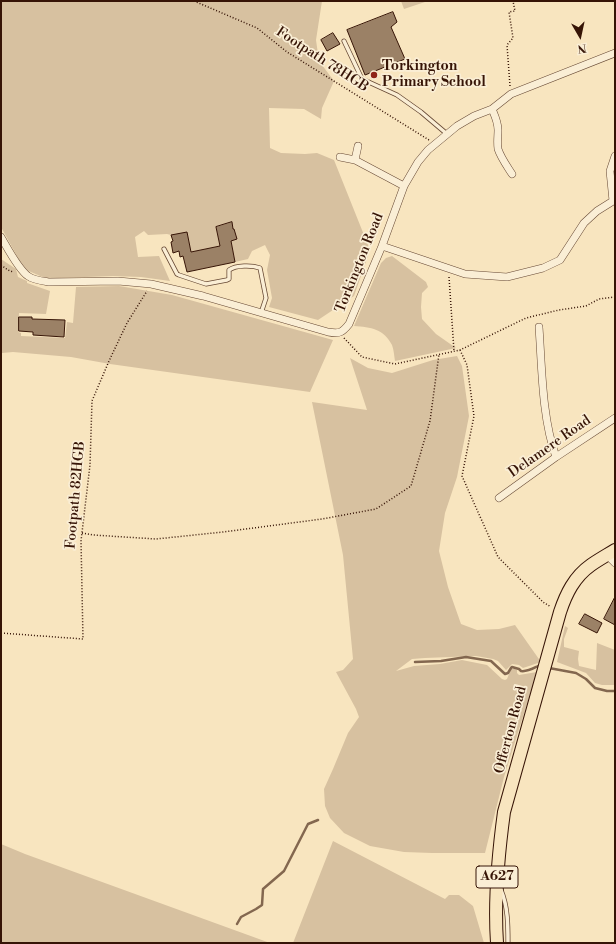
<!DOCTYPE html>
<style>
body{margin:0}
#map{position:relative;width:616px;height:944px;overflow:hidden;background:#f8e5bf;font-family:"Libre Bodoni",serif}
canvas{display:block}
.frame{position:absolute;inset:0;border:2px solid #361406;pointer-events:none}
.north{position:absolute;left:560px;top:16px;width:40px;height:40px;-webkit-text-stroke:3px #faeed5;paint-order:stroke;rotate:171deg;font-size:11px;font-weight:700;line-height:16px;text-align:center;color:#361406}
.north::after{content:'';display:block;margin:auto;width:14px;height:18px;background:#361406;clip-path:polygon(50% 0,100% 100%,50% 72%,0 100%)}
</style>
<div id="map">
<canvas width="616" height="944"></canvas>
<div class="frame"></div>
<div class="north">N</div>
</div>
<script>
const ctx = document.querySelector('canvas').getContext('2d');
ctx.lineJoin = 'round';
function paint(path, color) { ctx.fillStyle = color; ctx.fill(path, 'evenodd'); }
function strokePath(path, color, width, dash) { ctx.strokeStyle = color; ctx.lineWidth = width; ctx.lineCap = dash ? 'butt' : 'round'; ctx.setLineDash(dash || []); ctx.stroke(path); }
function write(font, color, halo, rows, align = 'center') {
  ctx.font = font + ' "Libre Bodoni",serif'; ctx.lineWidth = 3.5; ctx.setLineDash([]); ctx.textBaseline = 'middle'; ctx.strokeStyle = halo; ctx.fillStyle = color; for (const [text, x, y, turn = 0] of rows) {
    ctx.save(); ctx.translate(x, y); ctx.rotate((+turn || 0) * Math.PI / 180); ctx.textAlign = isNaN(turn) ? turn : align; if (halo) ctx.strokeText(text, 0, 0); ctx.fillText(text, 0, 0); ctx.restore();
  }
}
paint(new Path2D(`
 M1,1H322L316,40L319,61L334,81L322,108L321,119L304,109L269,108L270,148L281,153L305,154L317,153L334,160L370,250L354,296L318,320L269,307L272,298L267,270L270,255L265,245L252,251L248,259L235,262L231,241L236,239L234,229H233L231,223L216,227L220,246L191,252L171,235L167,234L148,235L144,231L135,237L138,257L159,256L170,281L141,277L113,276L58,278H45L24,269L1,227Z
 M401,1H428L404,9Z
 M392,256L426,282L428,287L422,293L421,307L422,319L436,334L456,348L395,361C394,356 394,350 392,345C384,329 371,327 354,326L381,263L386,258Z
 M1,259L16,269L18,277L27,281V283L50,291L46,314L19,313L18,332L21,333V336L65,338L67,322L73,323L76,287L119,286L172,295L333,340L310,392L110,364L71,357L13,352L2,353L1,352Z
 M457,356L462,366L469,416L457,477L445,513L439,551L448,587L461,624L477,630L499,629L515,625L541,662L523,668L519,665L512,664L506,670L498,661L493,659L476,656L425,658L412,659L396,671L414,666L440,664L462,660L487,665L502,679L505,680L507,679L511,669H515L517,670V673L519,675L537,672L504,777L485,853H432L404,852L370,846L344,833L330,818L325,806L324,789L333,769L348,733L359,717L356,709L336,672L343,670L353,659L343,555L312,402L367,410L350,358L368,368L392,373L433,360Z
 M565,626L568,628L564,639V647L579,651L578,659L579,666L596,670L597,643L615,650V685H602L595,683L586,673L557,662Z
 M333,841L445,899L449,895H459L473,906L484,943H293Z
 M1,844L25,854L270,943H1Z`), '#d7c1a0');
strokePath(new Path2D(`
 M415,662L441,661L466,657L491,661L505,674L508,673L511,668L512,667L519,669L521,671C527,672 532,669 538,666L542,667
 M549,668L576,673L586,679L595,688L607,691H615
 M237,924L241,917L256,909L262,905L263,889L284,871L308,824L318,820`), '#83674f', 2.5);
const building = new Path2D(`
 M393,12L397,22L391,27L405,59L365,75L347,30Z
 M333,33L340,44L327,51L321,40Z
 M232,222L233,229H234L237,239L231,241L235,262L187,272L183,256L180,257L179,251L173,253L171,242L173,241L171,235L187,232L191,252L220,246L216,227Z
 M19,317H32V319L65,320L64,337L33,335V332L19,331Z
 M615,597V625L604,619Z
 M585,614L602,623L597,633L579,624Z`);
paint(building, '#9b8166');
strokePath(building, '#361406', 1);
const service = new Path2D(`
 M344,41L362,79L397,95L421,112L447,134
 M164,249L177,274L179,275L206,284L227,280L229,279V270C236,265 252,265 260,268L266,298L261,313
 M501,890C508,907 508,925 508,943`);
const minor = new Path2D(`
 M492,109C495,116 498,122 498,130C498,136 497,142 498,149C501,158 507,166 512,174
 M340,157L355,160L404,186
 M355,160L358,146
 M613,201L610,171L615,156
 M1,237C7,247 18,269 28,276C33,280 42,281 49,282L118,281L151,284L203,296L328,332C339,334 342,333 349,324L382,246L404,186L418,162L428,150L457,126L474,116L492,109L511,94L615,53
 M382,246L465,274L507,277L543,268L560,260L584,223L597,211L613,201H615
 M539,327C542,369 542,418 556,457
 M499,498L556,457L615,418
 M607,555L615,563`);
const primary = new Path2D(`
 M497,943C494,899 498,856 504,812L560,612C566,594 574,577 591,565C598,560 607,555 615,550`);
strokePath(service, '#664834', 5);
strokePath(minor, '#664834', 8);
strokePath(primary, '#361406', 14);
strokePath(new Path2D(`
 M194,1L257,28L287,52L429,140
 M510,86L507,45L513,38L509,12L515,11L513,1
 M1,265L8,270L13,272
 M449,277L454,351
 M344,338L362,357L395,364L460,350L526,318L559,310L586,306L599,299L615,297
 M460,350L467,365L474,416L462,476L498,557L543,602L551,607
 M82,533L93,535L156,539L223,532L322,519L376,509L411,486L430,421L439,354
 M1,633L83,639L81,541L90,465L92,401L109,361L127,323L147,291`), '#361406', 1.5, [1, 2]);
strokePath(service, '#faeed5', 3.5);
strokePath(minor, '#faeed5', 7);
strokePath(primary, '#f8e5bf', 12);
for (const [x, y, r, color] of [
 [374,75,4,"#8f2418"]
]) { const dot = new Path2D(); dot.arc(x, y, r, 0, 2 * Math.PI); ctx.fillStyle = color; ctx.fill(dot); strokePath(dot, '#faeed5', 1.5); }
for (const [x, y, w] of [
 [497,877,42]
]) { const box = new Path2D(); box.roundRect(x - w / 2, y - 11, w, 22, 3); ctx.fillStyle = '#faeed5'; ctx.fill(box); strokePath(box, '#361406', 1); }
write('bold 13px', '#361406', null, [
 ["A627",497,877]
]);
write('14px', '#361406', '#faeed5', [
 ["Footpath 78HGB",322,60,33],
 ["Torkington Road",360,263,-68],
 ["Delamere Road",550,447,-35],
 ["Footpath 82HGB",76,495,-85],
 ["Offerton Road",511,730,-75]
]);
write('bold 14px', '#361406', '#faeed5', [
 ["Torkington",382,67],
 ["Primary School",382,83]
], 'left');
</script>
